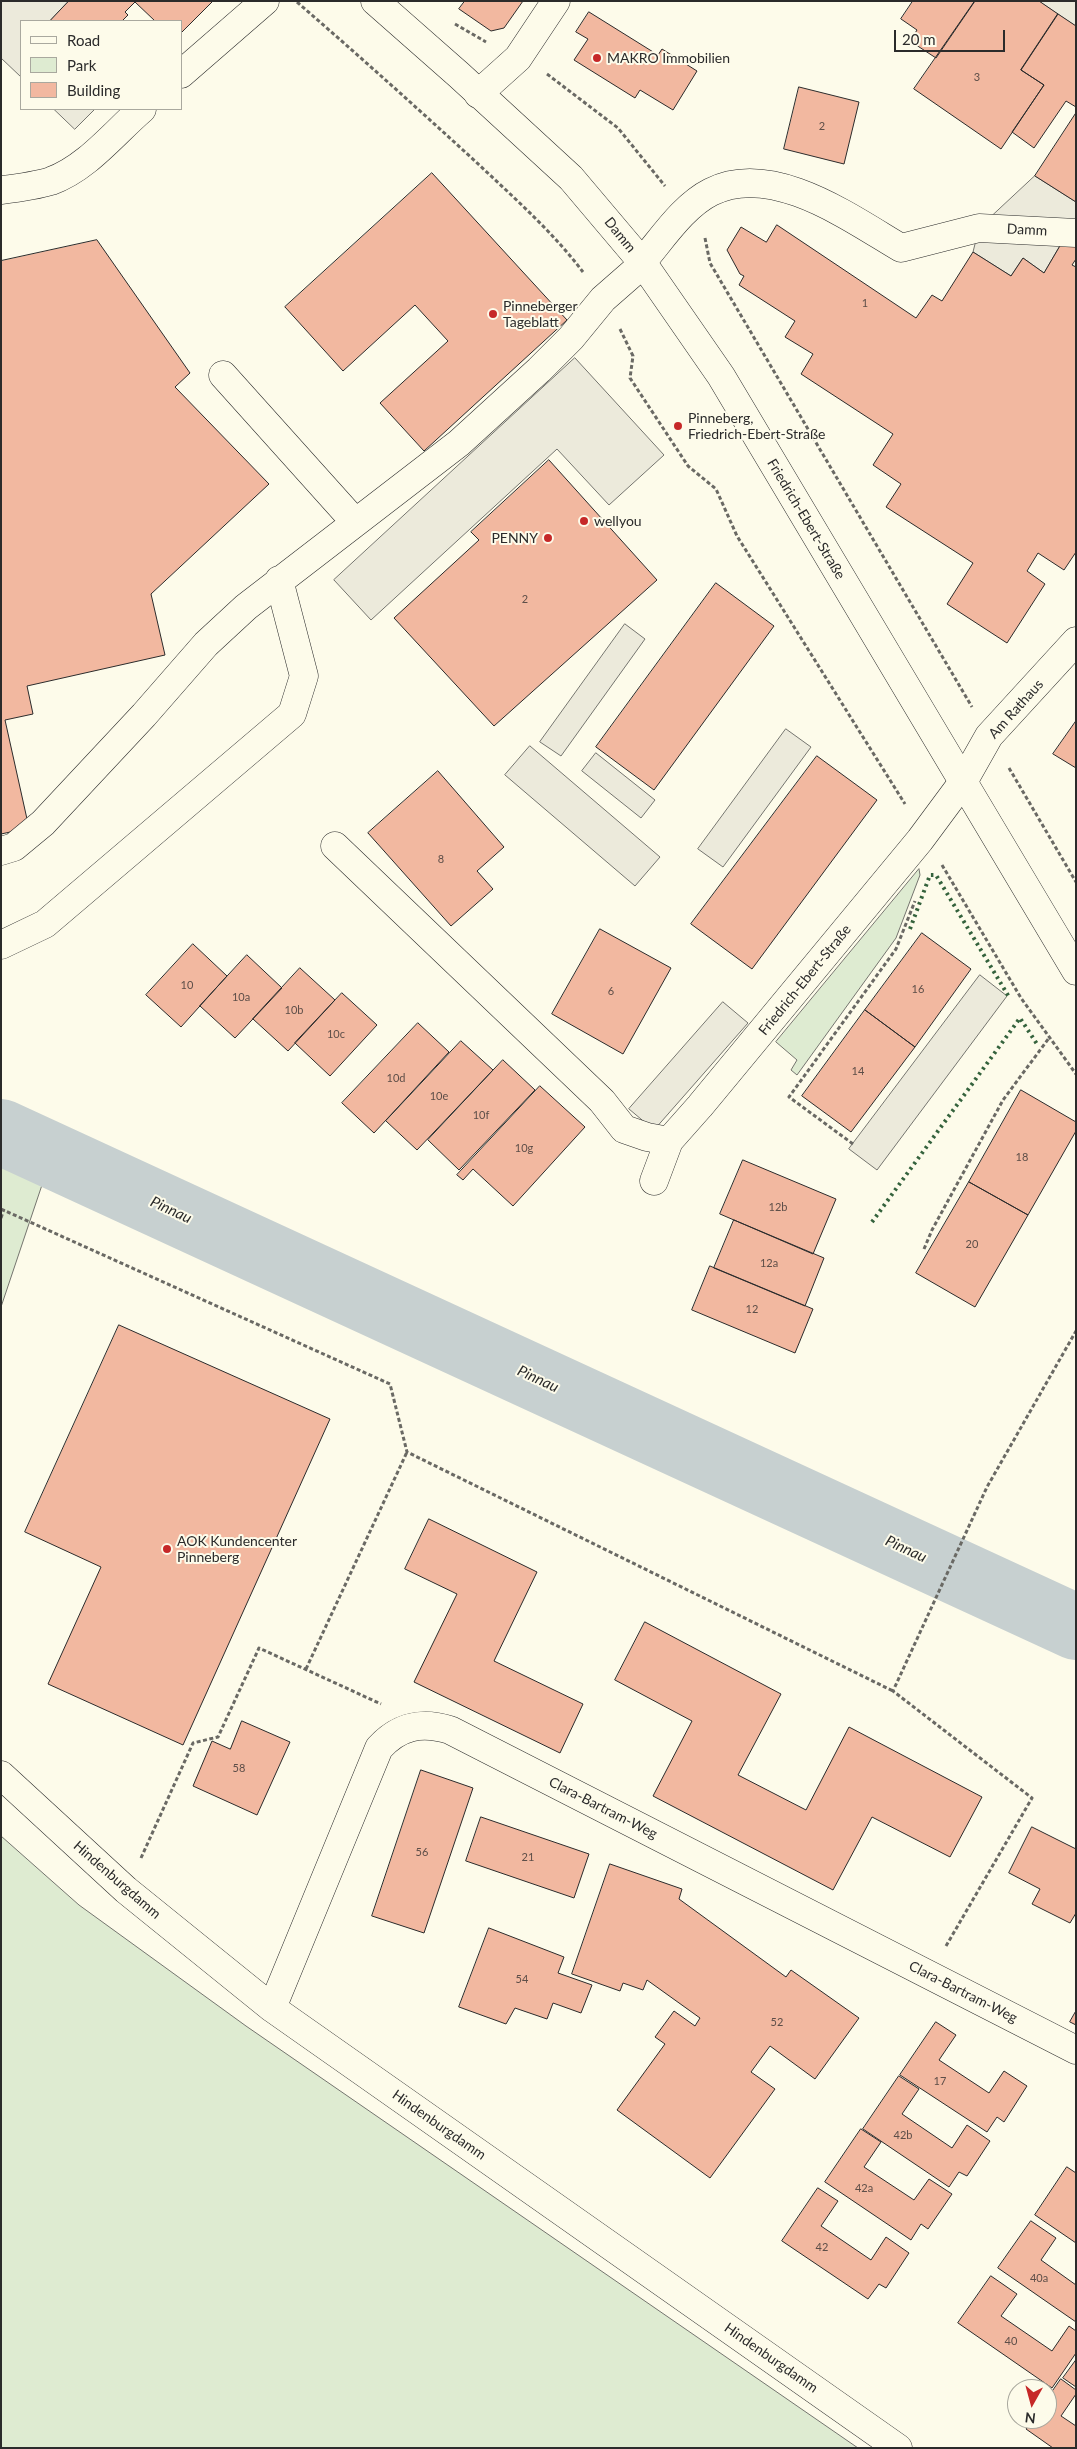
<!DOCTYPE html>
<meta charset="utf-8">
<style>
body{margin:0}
#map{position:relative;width:1077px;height:2449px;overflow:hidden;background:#fdfbea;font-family:Lato,sans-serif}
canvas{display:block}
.frame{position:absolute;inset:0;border:2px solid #2b2b2b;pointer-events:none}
.legend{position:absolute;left:20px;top:20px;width:162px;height:90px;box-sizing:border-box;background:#fdfbea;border:1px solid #a9a89e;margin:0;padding:6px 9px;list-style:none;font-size:15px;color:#2b2b2b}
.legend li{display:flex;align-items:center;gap:10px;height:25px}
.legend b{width:25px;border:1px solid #a9a89e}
.north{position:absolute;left:1007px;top:2379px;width:50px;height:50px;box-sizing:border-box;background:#fdfbea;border:1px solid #a9a89e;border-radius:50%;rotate:187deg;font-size:14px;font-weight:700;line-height:20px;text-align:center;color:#2b2b2b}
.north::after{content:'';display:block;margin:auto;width:18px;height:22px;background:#c62828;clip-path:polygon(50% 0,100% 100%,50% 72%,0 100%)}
.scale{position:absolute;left:894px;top:30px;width:111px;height:22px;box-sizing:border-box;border:2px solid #2b2b2b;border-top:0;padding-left:6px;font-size:15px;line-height:18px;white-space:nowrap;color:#2b2b2b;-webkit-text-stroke:4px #fdfbea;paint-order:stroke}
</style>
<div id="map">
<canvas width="1077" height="2449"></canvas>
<div class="frame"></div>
<ul class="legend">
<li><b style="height:6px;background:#fdfbea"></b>Road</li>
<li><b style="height:14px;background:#deebd1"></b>Park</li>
<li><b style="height:14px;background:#f2b8a0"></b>Building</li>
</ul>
<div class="north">N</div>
<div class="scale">20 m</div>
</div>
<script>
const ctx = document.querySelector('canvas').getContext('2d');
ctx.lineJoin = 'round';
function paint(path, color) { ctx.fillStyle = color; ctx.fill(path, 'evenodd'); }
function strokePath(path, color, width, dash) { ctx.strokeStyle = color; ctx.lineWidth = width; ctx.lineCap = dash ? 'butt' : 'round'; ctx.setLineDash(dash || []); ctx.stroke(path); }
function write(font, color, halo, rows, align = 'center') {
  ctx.font = font + ' Lato,sans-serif'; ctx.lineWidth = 4; ctx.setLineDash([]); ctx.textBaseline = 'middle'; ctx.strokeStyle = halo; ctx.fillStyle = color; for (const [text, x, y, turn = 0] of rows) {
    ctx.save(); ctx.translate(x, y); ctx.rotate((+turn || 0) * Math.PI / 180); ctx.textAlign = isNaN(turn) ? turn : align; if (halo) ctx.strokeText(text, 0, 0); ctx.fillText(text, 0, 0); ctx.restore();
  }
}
const green = new Path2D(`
 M919,869L920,875L896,938L797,1075L791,1070L797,1060L776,1042Z
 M1,1154L45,1176L1,1307Z
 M1,1836L79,1905L246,2026L858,2448H1Z`);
paint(green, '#deebd1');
strokePath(green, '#74746e', 1);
const parking = new Path2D(`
 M1,1H69L50,21H21V77L1,58Z
 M1039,1H1076V26Z
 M54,109H95L75,129Z
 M1035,176L1076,202V240L1061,244L1044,273L1023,258L1011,276L973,252L979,228Z
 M575,358L664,455L609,505L557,449L371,620L334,580Z
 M625,624L645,639L561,756L540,742Z
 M786,729L811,747L723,867L698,849Z
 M530,746L660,857L635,886L505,775Z
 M596,753L655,800L641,818L582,771Z
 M980,975L1007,996L877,1170L849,1149Z
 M723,1002L748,1023L654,1130L629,1109Z`);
paint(parking, '#eceadb');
strokePath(parking, '#74746e', 1);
strokePath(new Path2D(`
 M1,1132L1076,1627`), '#c7d0d0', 66);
const building = new Path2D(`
 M69,1H213L181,33V21H155L135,2L125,12L128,15L122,21H50Z
 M465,1H523L504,28L491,31L459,9Z
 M913,1H975L936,58L910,41L917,30L901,19Z
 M975,1H1039L1058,14L1021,70L1044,85L1001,149L914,89Z
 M589,12L658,55L662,49L697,71L673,110L640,90L635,98L574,60L588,39L576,32Z
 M1058,14L1076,26V107L1066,101L1034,148L1012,132L1044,85L1021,70Z
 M799,87L859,102L844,164L784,149Z
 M1076,113V202L1035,176Z
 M432,173L567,320L424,451L380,403L448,341L415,305L343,371L285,307Z
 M777,225L916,318L932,295L942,301L973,252L1011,276L1023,258L1044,273L1061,244L1076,240V259L1072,265L1076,267V552L1064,570L1038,553L1027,571L1045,584L1007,643L947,604L973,563L886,507L901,484L873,465L893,434L801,374L813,354L785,337L795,321L739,285L744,276L740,274L727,250L741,227L766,242Z
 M97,240L190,373L175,387L269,484L151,594L165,655L27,686L33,714L5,720L29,828L1,834V261Z
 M549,460L657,580L494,726L394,618L479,540L471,532Z
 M716,583L774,626L654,790L596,747Z
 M1076,721V768L1053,754Z
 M817,756L877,800L752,969L691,924Z
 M438,771L504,847L477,871L493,889L451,926L368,833Z
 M600,929L671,968L623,1054L552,1014Z
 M922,933L971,969L915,1047L865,1010Z
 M193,944L227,976L181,1027L146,995Z
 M247,955L282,988L235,1038L200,1006Z
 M300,968L335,1000L288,1051L253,1019Z
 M342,993L377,1025L330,1076L295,1043Z
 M865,1010L915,1047L851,1132L802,1096Z
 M418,1023L449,1052L374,1133L342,1103Z
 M461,1041L493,1070L417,1150L386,1121Z
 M503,1060L535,1090L459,1170L428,1140Z
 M540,1086L585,1127L513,1206L473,1169L463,1180L457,1175Z
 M1021,1090L1076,1122V1131L1028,1215L969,1182Z
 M743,1160L836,1199L813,1254L720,1214Z
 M969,1182L1028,1215L975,1307L916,1273Z
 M734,1220L824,1258L805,1306L714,1268Z
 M710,1266L813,1309L795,1353L692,1310Z
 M119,1325L330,1419L183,1745L48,1684L101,1567L25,1532Z
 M429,1519L537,1572L494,1661L583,1704L560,1753L414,1682L457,1594L405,1569Z
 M645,1622L781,1694L738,1775L806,1810L849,1727L982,1797L950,1857L872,1817L833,1890L653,1796L692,1721L615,1680Z
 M242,1721L290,1742L257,1815L193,1786L212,1741L230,1749Z
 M421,1770L473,1788L424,1933L372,1916Z
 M481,1817L589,1854L574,1898L466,1861Z
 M1032,1827L1076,1849V1913L1070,1923L1032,1904L1040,1889L1009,1873Z
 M610,1864L682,1889L679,1899L786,1977L791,1970L859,2018L815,2079L770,2046L751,2072L775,2089L710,2178L617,2110L665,2044L655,2037L674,2011L695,2026L700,2018L647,1980L643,1990L623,1983L620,1991L572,1974Z
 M489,1928L564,1957L558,1973L592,1985L581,2013L553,2003L547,2019L515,2008L506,2024L459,2007Z
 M1076,2011V2025L1070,2022Z
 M936,2022L956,2035L939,2060L989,2093L1004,2071L1027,2086L1004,2122L997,2117L987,2132L900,2075Z
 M899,2076L919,2089L902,2114L952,2148L967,2125L990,2141L967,2176L959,2172L949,2187L863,2129Z
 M861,2129L881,2142L864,2167L914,2200L929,2179L952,2194L928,2229L921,2224L911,2240L825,2182Z
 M1067,2167L1076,2173V2243L1035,2215Z
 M818,2188L838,2201L821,2226L871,2260L886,2237L909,2253L886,2288L879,2284L868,2299L782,2241Z
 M1031,2221L1056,2238L1041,2260L1076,2285V2322L998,2268Z
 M991,2276L1017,2294L1001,2316L1052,2351L1069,2326L1076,2331V2353L1052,2388L958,2323Z
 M1076,2360V2387L1063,2378Z
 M1061,2379L1076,2390V2394L1061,2416L1076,2426V2448H1053L1026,2429L1033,2419H1047V2399Z`);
paint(building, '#f2b8a0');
strokePath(building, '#2b2b2b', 1);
const minor = new Path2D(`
 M181,74L265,1
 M478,94L518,58L556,1
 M1,190C18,188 35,186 51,181C87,168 114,133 142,109
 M642,262C662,239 683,206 711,192C772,161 850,218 901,248L979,228L1076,233
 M223,375L355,522
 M335,846L602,1101L624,1129L647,1137L669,1141
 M1,851L14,847L43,823L144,715L206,644L246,607L459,443L539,370L571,338L603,299L643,264
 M1,945L45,924L292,714L304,676L279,580
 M654,1181L669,1141L700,1106L920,840L963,782L989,736L1076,641
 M1,1775L126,1890L272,2008L898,2448
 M272,2008L379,1748C399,1726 421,1721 450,1730L1076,2050`);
const major = new Path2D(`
 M375,1L459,75L571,178L642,262L721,376L1076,971`);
strokePath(minor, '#2b2b2b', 29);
strokePath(major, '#2b2b2b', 29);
strokePath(new Path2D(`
 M297,2C357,54 416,107 475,161C512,196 552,231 583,272
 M455,24L486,42
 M547,74L618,128L665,186
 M705,238L710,263L972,707
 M620,329L633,356L630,378L688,466L716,489L737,536L905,804
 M1009,768L1076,882
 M942,865L1021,998L1076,1074
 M853,1144L789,1097L896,949L915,901
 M1,1209L390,1384L407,1452L893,1691
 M1,1218L4,1209
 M924,1249L932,1230L1003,1100L1049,1038
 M306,1669L407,1452
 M141,1858L193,1743L218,1737L259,1648L381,1704
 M946,1946L1032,1798L893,1691L987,1487L1076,1331`), '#6a6964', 3, [4, 2.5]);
strokePath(minor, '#fdfbea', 28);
strokePath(major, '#fdfbea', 28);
strokePath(new Path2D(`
 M910,929L930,875H936L1009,997
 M872,1222L1020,1018L1037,1044`), '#34623c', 4, [2.5, 4]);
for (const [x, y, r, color] of [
 [597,58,5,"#c62828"],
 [493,314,5,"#c62828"],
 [678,426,5,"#c62828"],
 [584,521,5,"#c62828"],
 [548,538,5,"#c62828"],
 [167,1549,5,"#c62828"]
]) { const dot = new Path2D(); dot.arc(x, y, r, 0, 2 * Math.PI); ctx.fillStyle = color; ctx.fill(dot); strokePath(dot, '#fdfbea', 2); }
write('11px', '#5d4e48', null, [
 ["3",977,77],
 ["2",822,126],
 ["1",865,303],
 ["2",525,599],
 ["8",441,859],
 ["10",187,985],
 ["16",918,989],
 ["6",611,991],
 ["10a",241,997],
 ["10b",294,1010],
 ["10c",336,1034],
 ["14",858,1071],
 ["10d",396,1078],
 ["10e",439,1096],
 ["10f",481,1115],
 ["10g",524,1148],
 ["18",1022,1157],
 ["12b",778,1207],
 ["20",972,1244],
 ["12a",769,1263],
 ["12",752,1309],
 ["58",239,1768],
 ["56",422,1852],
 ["21",528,1857],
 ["54",522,1979],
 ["52",777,2022],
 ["17",940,2081],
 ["42b",903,2135],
 ["42a",864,2188],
 ["42",822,2247],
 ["40a",1039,2278],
 ["40",1011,2341]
]);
write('14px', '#2b2b2b', '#fdfbea', [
 ["MAKRO Immobilien",607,58],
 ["Pinneberger",503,306],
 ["Tageblatt",503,322],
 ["Pinneberg,",688,418],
 ["Friedrich-Ebert-Straße",688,434],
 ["wellyou",594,521],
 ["PENNY",538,538,"right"],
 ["AOK Kundencenter",177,1541],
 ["Pinneberg",177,1557]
], 'left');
write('14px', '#2b2b2b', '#fdfbea', [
 ["Damm",1027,230,3],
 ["Damm",620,235,51],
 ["Friedrich-Ebert-Straße",806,519,59],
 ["Am Rathaus",1016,709,-48],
 ["Friedrich-Ebert-Straße",805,980,-51],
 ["Clara-Bartram-Weg",603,1808,27],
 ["Hindenburgdamm",117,1880,41],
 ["Clara-Bartram-Weg",963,1992,27],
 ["Hindenburgdamm",439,2125,35],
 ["Hindenburgdamm",771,2358,35]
]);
write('italic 15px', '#2b2b2b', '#fdfbea', [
 ["Pinnau",171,1210,25],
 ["Pinnau",538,1379,25],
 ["Pinnau",906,1549,25]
]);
</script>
